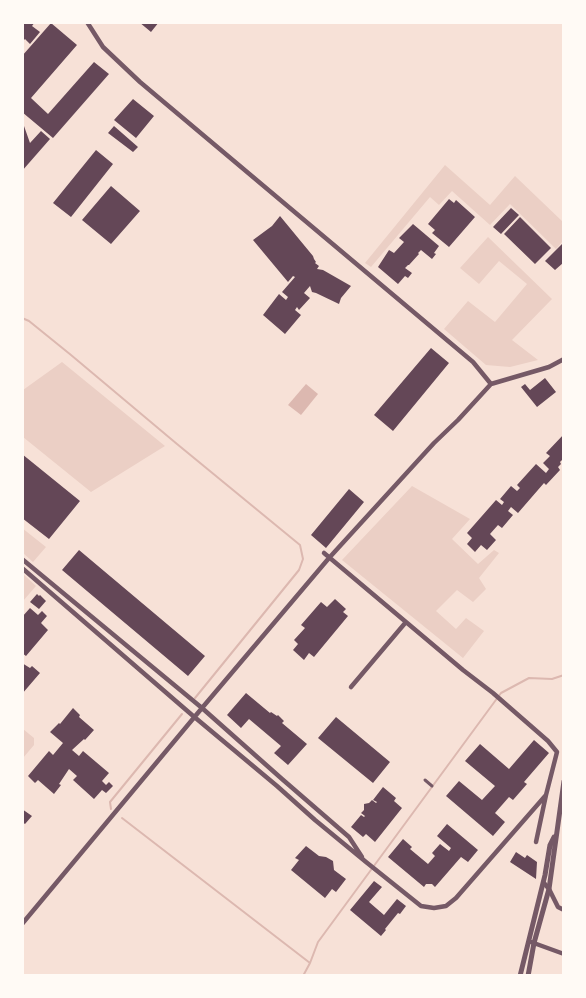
<!DOCTYPE html>
<style>
body{margin:0}
#map{position:relative;width:586px;height:998px;overflow:hidden;background:#f7e1d7;font-family:Lora,serif}
canvas{display:block}
.frame{position:absolute;inset:0;border:24px solid #fffaf5;pointer-events:none}
</style>
<div id="map">
<canvas width="586" height="998"></canvas>
<div class="frame"></div>
</div>
<script>
const ctx = document.querySelector('canvas').getContext('2d');
ctx.lineJoin = 'round';
function paint(path, color) { ctx.fillStyle = color; ctx.fill(path, 'evenodd'); }
function strokePath(path, color, width, dash) { ctx.strokeStyle = color; ctx.lineWidth = width; ctx.lineCap = dash ? 'butt' : 'round'; ctx.setLineDash(dash || []); ctx.stroke(path); }
paint(new Path2D(`
 M445,165L490,205L515,176L563,222V241L556,249L510,204L490,225L452,191L439,205L430,197L371,267L365,263Z
 M488,237L552,299L512,340L538,360L510,367L486,365L444,329L468,301L495,322L527,284L499,261L479,284L460,268Z
 M62,362L165,446L91,492L23,437V390Z
 M412,486L470,519L452,539L478,564L494,550L499,553L479,578L486,589L473,602L457,590L436,611L456,629L466,618L484,631L463,658L342,560Z
 M22,528L46,547L33,562L23,553Z
 M23,574L36,586L23,601Z
 M23,729L34,738V745L23,758Z`), '#ebcfc5');
paint(new Path2D(`
 M306,384L318,394L301,415L288,405Z`), '#dcb8b0');
strokePath(new Path2D(`
 M22,318L29,321L71,355L177,444L300,545L303,559L299,570L195,698
 M111,809L110,802L182,714
 M122,818L310,963
 M303,976L310,963L318,942L501,693L529,678L552,679L564,675`), '#dcb8b0', 2);
paint(new Path2D(`
 M22,22H35L32,26L40,32L30,44L25,39L22,42Z
 M139,22H159L151,32Z
 M51,23L77,45L31,98L48,114L94,62L109,74L53,138L22,112V56Z
 M133,99L154,116L136,138L114,120Z
 M22,126H24L30,143L41,131L50,139L22,171Z
 M114,126L138,147L133,152L108,133Z
 M96,150L113,164L71,217L53,203Z
 M111,186L140,211L111,244L82,220Z
 M449,199L454,203L456,200L475,217L449,247L432,233L435,230L428,224Z
 M511,208L519,215L501,234L493,227Z
 M280,216L313,256L314,259L316,262L315,263L319,266L317,269L323,270L351,286L341,298L339,304L316,293L312,292L310,286L304,293L310,298L299,310L297,307L295,310L301,315L285,334L263,315L279,294L286,300L288,297L282,292L295,277L293,276L288,282L253,240L272,226Z
 M520,217L551,248L535,264L504,234Z
 M413,224L439,246L434,253L436,254L432,259L421,250L418,253L419,254L409,265H408L405,268L412,273L408,278L405,276L398,284L378,267L389,250L394,253L404,242L399,238Z
 M564,242V264L563,263L555,270L545,261Z
 M431,348L449,363L393,431L374,415Z
 M545,378L556,392L537,407L521,387L525,384L530,390Z
 M564,434V458L560,462L561,464L558,467L560,470L546,485L544,483L518,513L511,507L508,511L513,515L502,528L498,525L490,534L496,540L487,550L481,545L475,552L467,544L472,538L467,533L496,500L502,505L504,502L500,499L511,486L517,491L520,488L517,485L536,464L546,473L549,469L543,463L550,456L546,453Z
 M22,454L80,501L49,539L22,518Z
 M349,489L364,502L326,548L311,535Z
 M79,550L205,656L188,676L62,570Z
 M37,594L39,596L40,595L46,601L39,609L30,602Z
 M335,599L346,609L343,612L348,616L314,657L309,653L304,660L293,650L298,644L294,640L305,628L301,625L321,602L327,607Z
 M30,608L38,615L42,611L47,616L41,623L48,630L26,656L22,653V617Z
 M22,663L30,668L32,666L40,673L22,694Z
 M246,693L270,713L271,712L277,716L278,715L284,721L282,723L307,744L288,765L274,753L281,746L249,719L241,728L227,715Z
 M73,708L80,715L79,717L94,730L85,740L84,739L72,750L79,756L83,751L109,773L102,781L106,785L109,782L113,786L106,793L102,790L94,799L73,780L77,776L69,769L59,784L61,785L54,794L38,780L35,783L28,776L49,751L53,755L63,743L50,732L59,723L60,724Z
 M336,717L390,762L373,783L318,738Z
 M534,740L549,753L524,782L527,784L513,800L509,797L495,813L505,822L493,836L446,796L459,781L482,800L495,786L465,761L480,744L509,769Z
 M383,787L396,798L394,801L402,808L375,842L366,834L363,837L351,827L361,815L364,817L365,816L361,813L364,810V804L369,803L372,800L376,803L377,802L373,800Z
 M22,809L32,816L25,824L22,822Z
 M447,824L478,850L468,862L461,857L435,887L432,884H426L424,887L388,857L403,839L412,847L410,849L428,864L435,856L432,853L440,844L449,851L451,848L437,836Z
 M306,846L319,856L326,857L333,861L334,870L346,879L336,892L332,889L325,898L291,870L299,860L295,858Z
 M516,852L525,858L527,855L537,862L536,879L510,862Z
 M374,881L382,887L369,902L384,915L397,899L406,906L400,914L398,913L385,929L386,930L381,936L350,910Z`), '#644757');
strokePath(new Path2D(`
 M425,780L432,786`), '#755966', 3);
strokePath(new Path2D(`
 M87,22L103,47L140,82L473,362L491,384
 M324,553L463,670L493,693L548,741L557,752L546,795L536,842
 M22,559L202,708L282,779L349,837L362,857
 M22,568L192,715L277,786L315,820L366,862L421,906L434,908L446,906L456,898L546,795
 M351,687L406,622
 M544,883L549,889L558,907L564,910
 M22,924L202,708L329,558L434,443L458,420L491,384L549,367L564,359
 M531,942L564,954`), '#755966', 4.5);
strokePath(new Path2D(`
 M520,976L545,875L550,845L554,837
 M528,976L534,943L549,889L564,781`), '#755966', 5);
</script>
